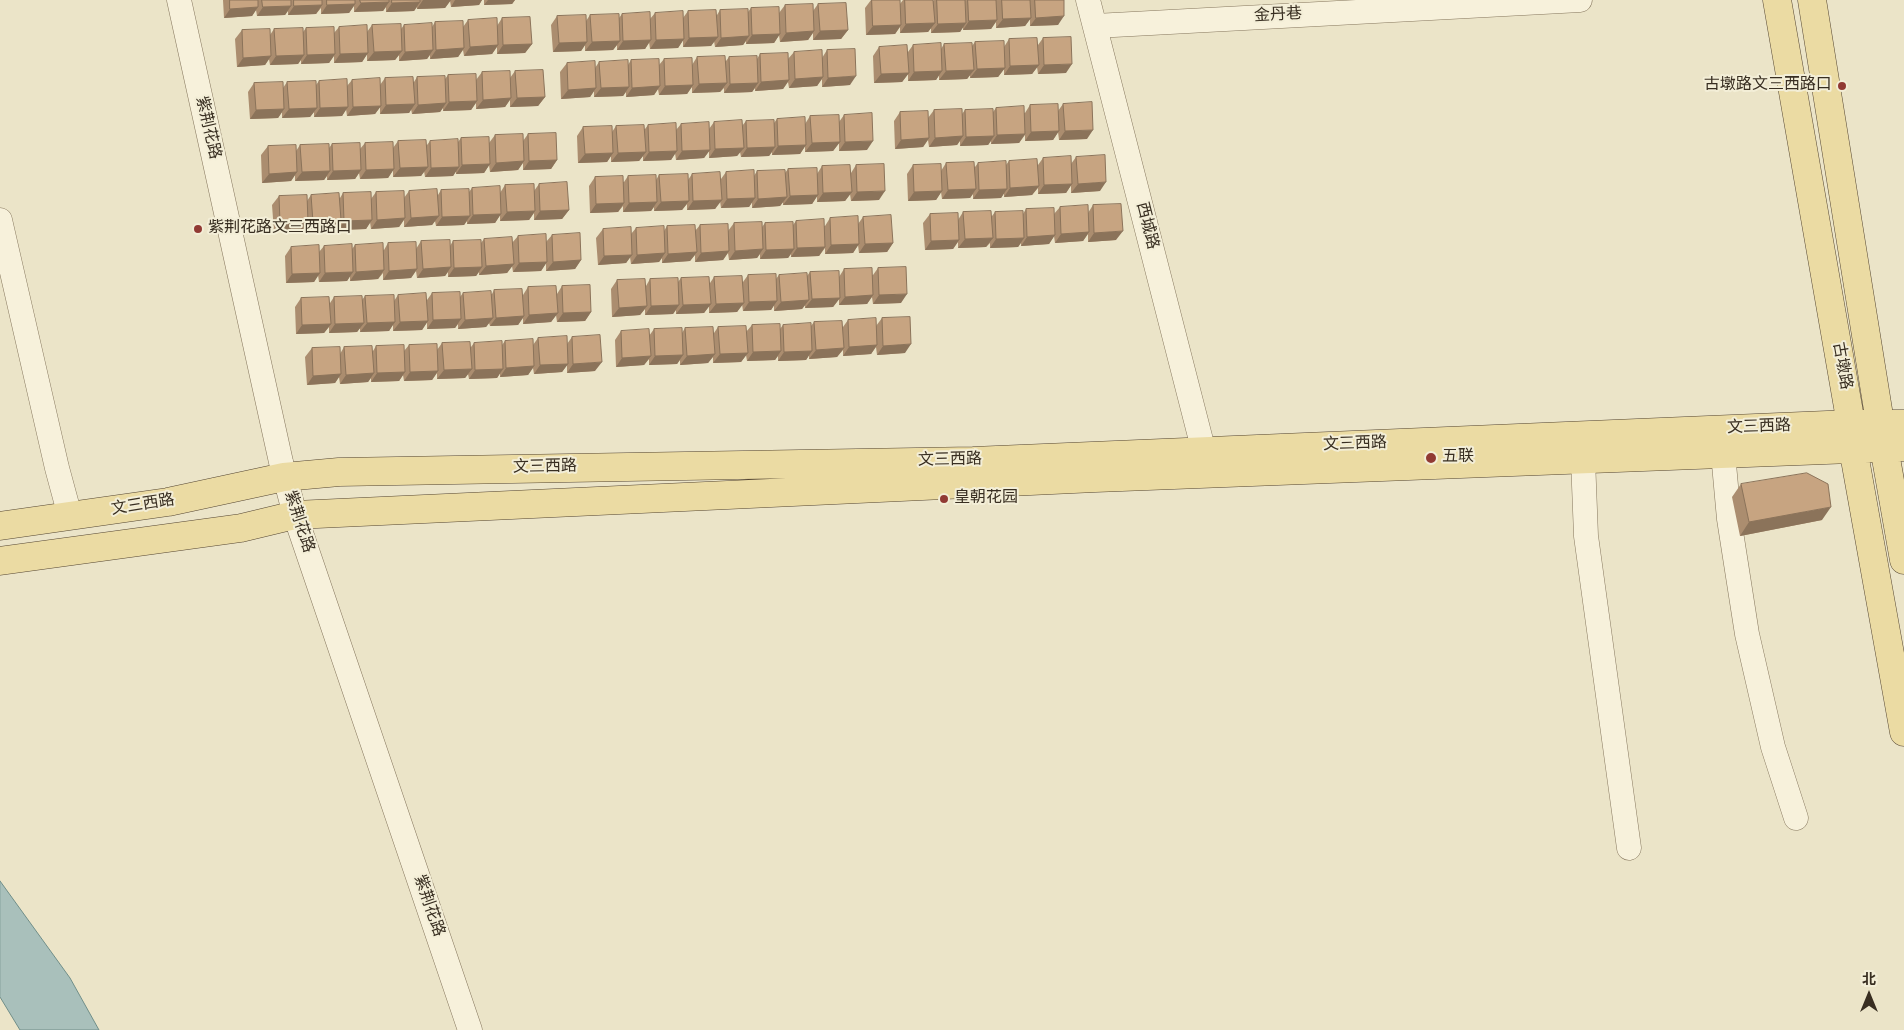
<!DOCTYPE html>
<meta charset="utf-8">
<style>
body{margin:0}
#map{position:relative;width:1904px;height:1030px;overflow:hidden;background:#ebe4c8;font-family:Spectral,"Noto Sans SC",serif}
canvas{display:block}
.north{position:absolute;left:1844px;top:970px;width:50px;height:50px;-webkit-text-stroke:4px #f3eed7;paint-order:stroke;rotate:0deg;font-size:14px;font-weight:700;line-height:20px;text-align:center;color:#382e21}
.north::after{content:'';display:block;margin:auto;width:18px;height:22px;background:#382e21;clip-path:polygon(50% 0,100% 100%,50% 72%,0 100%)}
</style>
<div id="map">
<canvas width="1904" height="1030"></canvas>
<div class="north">北</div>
</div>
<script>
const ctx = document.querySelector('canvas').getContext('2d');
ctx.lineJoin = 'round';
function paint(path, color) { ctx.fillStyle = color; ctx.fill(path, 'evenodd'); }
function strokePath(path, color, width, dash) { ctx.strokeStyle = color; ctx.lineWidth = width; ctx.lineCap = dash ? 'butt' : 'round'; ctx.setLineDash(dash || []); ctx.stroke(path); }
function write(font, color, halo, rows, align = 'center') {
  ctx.font = font + ' Spectral,"Noto Sans SC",serif'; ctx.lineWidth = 4; ctx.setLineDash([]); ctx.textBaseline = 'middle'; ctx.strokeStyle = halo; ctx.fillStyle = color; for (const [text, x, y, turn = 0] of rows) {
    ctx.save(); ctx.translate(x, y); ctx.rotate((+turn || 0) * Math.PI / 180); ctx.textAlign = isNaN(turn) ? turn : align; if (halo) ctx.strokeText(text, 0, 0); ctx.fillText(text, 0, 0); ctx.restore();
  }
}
const water = new Path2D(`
 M0,881L70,978L99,1030H20L0,997Z`);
paint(water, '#a9c0bb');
strokePath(water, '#708e89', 1);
const minor = new Path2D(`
 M179,0L281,462L295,515L470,1030
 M1088,0L1204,452
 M1095,26L1580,0
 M0,220L57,468L70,516
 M1723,453L1729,519L1747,634L1773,747L1796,818
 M1583,459L1586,536L1629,848`);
const major = new Path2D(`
 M1777,0L1851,424L1853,448L1904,732
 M1812,0L1884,447L1904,560
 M0,526L168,502L284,477L339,472L973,461L1851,424H1904
 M0,561L241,528L295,515L1095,478L1904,447`);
strokePath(minor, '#86775e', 25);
strokePath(major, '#544532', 29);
strokePath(minor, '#f7f1db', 24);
strokePath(major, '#ebdba3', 28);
paint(new Path2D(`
 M223,0H482L479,5L451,7L450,1L445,8L417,9V7L414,11L386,12V7L383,11L354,12V6L349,13L321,14V8L316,14L288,15V11L285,15L257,16L256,10L252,16L224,18Z
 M484,0H515L512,4L484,5Z
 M871,0H900V4L903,0H933V1L934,0H1064L1058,25L1030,26V19L1025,26L996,28V22L991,29L963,30V27L960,32L931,33V28L928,32L900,33V27L895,34L866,35L865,8Z
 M818,4L848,30L841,39L813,40V33L808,40L780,42L779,35L774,43L746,44V41L743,45L715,47L714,41L711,46L683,47V40L678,48L650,49L649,42L645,49L617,50V45L613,50L585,51V45L581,51L553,52L551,25L557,16L586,21L590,15L619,18L622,14L650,19L655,13L683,18L688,11L717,15L720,10L748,12L751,8L779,13L785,5L813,11Z
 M502,18L532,44L525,53L497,54V47L492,54L464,56L463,50L458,57L430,59V55L427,59L399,61V55L395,60L367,61V54L362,62L334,63V56L329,63L301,64V60L298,64L270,65L269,59L265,65L237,67L235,39L242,30L270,35L274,29L303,32L306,28L334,33L339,27L367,32L372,25L401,29L404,25L432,27L435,22L463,27L468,20L497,26Z
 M1043,38L1066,73L1038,74L1037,67L1032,74L1004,75V69L998,77L970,78V75L967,79L939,80V75L936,80L908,81V74L902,82L874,83L873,56L879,47L908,52L913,45L941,49L944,44L972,46L975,42L1004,47L1009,39L1038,45Z
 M827,50L850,85L822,87V79L817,86L789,88L788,82L783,89L755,91V88L752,92L724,93V88L720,92L692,93V87L687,94L659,95L658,89L654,95L626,97V92L623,96L594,97V91L590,97L561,99L560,72L567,63L595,68L599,62L628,65L631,60L659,65L664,59L692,65L697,57L726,61L729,57L757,59L760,54L788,59L794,52L822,58Z
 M515,71L545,97L538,106L510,107V100L505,107L476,109V103L471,110L443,111V108L440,112L412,114L411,109L409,113L380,114V107L375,114L347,116L346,109L342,116L314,117V112L310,117L282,118V112L278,118L250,119L248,92L254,83L283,88L287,82L316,85L319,81L347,86L352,80L380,85L385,78L414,82L417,77L445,79L448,75L476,80L482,72L510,78Z
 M1063,104L1087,139L1059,140L1058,132L1053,140L1025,141V135L1019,143L991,144V141L988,145L960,146V141L957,145L929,147L928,140L923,147L895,149L894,121L900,112L928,118L934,110L962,114L965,110L993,112L996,108L1025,113L1030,105L1058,111Z
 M844,115L867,150L839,151V143L833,151L805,152V146L800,154L772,155V152L769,156L741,157L740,152L737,156L709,158V151L704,158L676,160L675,153L671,160L643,161V156L639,161L611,162V156L607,162L578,163L577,136L583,127L612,132L616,126L645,129L648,125L676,130L681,124L709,129L714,122L742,126L746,121L774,123L777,119L805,124L810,116L839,122Z
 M528,134L557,160L551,169L523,170V163L518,170L490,172L489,165L484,173L456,174V171L453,176L425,177L424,171L421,176L393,177V170L388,178L360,179L359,173L355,179L327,180V176L324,180L295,181V175L291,181L262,183L261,155L268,146L296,151L300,145L329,148L332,144L360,149L365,143L393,148L398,141L427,145L430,141L458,142L461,138L489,143L495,135L523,141Z
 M1076,157L1100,191L1071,193V185L1066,193L1038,194V188L1032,195L1004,197V193L1001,198L973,199V194L970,198L942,199L941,192L936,200L908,201L907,174L913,165L941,171L946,163L975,167L978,163L1006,165L1009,161L1038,165L1043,158L1071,164Z
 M856,165L879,200L851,201L850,194L845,201L817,202V196L812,204L783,205V202L780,206L752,208V202L749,207L721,208L720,201L715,209L687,210V204L682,210L654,211V207L651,211L623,212V206L618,212L590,213L589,186L595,177L624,182L628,176L656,180L659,175L688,180L692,174L721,179L726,172L754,176L757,171L785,173L788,169L817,174L822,166L851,173Z
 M539,184L569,210L562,219L534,220V213L529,220L500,221V215L495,223L467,224V221L464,225L436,226L435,221L432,225L404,227V220L399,227L371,229L370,222L366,229L338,230V225L335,229L306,231V225L302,231L274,232L272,205L279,196L307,201L311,195L340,198L343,193L371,199L376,192L404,198L409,191L438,195L441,190L469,192L472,188L500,193L505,185L534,191Z
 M1093,205L1116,240L1088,242V234L1083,241L1055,243L1054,236L1049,244L1021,246V243L1018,247L990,248V243L986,247L958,248V242L953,249L925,250L923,223L930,214L958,220L963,212L992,216L995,212L1023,214L1026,209L1054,214L1060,207L1088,213Z
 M863,217L893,243L887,252L859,253L858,245L853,253L825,254V248L819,256L791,257V254L788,258L760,259V254L757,258L729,260L728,253L723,260L695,262V255L690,261L662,263V258L659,262L631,264L630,257L626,263L598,265L596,238L603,229L631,234L636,228L664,231L667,226L695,231L700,225L728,231L734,223L762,227L765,223L793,225L796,221L825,226L830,218L858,224Z
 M552,235L581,260L575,269L546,271V263L541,271L513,272L512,266L507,273L479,275V272L476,276L448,277V272L445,276L417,278L416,271L411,278L383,280V273L378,279L350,281V276L347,281L319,282L318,275L314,282L286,283L285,256L291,247L319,252L324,246L352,249L355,245L384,250L388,243L416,249L421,241L450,246L453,241L481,243L484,239L512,243L518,236L546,242Z
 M878,268L901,303L873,304L872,297L867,304L839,305V299L833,307L805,308V305L802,309L774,311V305L771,310L743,311L742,304L737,312L709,313V306L704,313L676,314V310L673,314L645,315V309L640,315L612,317L611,289L617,280L646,286L650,279L678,282L681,278L710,283L714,277L743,282L748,275L776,279L779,275L807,276L810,272L839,277L844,269L873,275Z
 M562,286L591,312L585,321L557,322L556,315L551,322L523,324V318L518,325L490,326L489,323L486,327L458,329V324L455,328L427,329V322L422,330L393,331V324L389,331L360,332V328L357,332L329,333V327L324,333L296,334L295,307L301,298L330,303L334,297L362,300L365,296L394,301L398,295L427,300L432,293L460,297L463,293L492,294L494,290L523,295L528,287L557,294Z
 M882,318L905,353L877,355L876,347L871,354L843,356V350L837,357L809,359V355L806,360L778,361V356L775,360L747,361L746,355L741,362L713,363V357L708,363L680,365V360L677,364L649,365V359L644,365L616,367L615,340L621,331L649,336L654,329L682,333L685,328L714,333L718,327L746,332L752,325L780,329L783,325L811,326L814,322L843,327L848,320L876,326Z
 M572,337L595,371L567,373V365L562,372L534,374L533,368L528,375L500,377V373L497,378L469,379L468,374L465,378L437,379V373L432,380L404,381L403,375L399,381L371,382V378L368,382L340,384L339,377L335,383L307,385L305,357L312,348L340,354L344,347L373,351L376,346L404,351L409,345L437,350L442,343L471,347L474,343L502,345L505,341L533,345L538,338L567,344Z
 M1741,484L1822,520L1740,536L1732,497Z`), '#ab8d6f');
paint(new Path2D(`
 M423,0H451L445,8L417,9Z
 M455,0H482L479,5L451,7Z
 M488,0H515L512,4L484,5Z
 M389,2L383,11L354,12L361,3Z
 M420,2L414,11L386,12L392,3Z
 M355,4L349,13L321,14L327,5Z
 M322,5L316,14L288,15L294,6Z
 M291,6L285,15L257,16L263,7Z
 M258,7L252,16L224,18L230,9Z
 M1064,16L1058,25L1030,26L1036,18Z
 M1031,18L1025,26L996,28L1003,19Z
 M997,20L991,29L963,30L969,21Z
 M935,23L928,32L900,33L906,24Z
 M966,23L960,32L931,33L938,24Z
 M901,25L895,34L866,35L873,26Z
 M848,30L841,39L813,40L820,31Z
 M814,31L808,40L780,42L786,33Z
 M780,34L774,43L746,44L752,35Z
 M749,36L743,45L715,47L721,38Z
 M718,37L711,46L683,47L689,38Z
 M684,39L678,48L650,49L656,40Z
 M651,40L645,49L617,50L623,41Z
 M620,41L613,50L585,51L592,42Z
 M587,42L581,51L553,52L559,43Z
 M532,44L525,53L497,54L503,45Z
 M498,45L492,54L464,56L470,47Z
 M464,48L458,57L430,59L436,50Z
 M433,50L427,59L399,61L405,52Z
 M402,51L395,60L367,61L374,52Z
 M368,53L362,62L334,63L340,54Z
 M335,54L329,63L301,64L307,55Z
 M304,55L298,64L270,65L276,56Z
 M271,56L265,65L237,67L243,58Z
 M1072,64L1066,73L1038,74L1044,65Z
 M1039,65L1032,74L1004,75L1010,66Z
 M1005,68L998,77L970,78L977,69Z
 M974,70L967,79L939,80L946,71Z
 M942,71L936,80L908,81L914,72Z
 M909,73L902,82L874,83L881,74Z
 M856,76L850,85L822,87L828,78Z
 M823,77L817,86L789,88L795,79Z
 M789,80L783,89L755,91L761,82Z
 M727,83L720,92L692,93L699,84Z
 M758,83L752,92L724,93L730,84Z
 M693,85L687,94L659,95L665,86Z
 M660,86L654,95L626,97L632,88Z
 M629,87L623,96L594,97L601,88Z
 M596,88L590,97L561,99L568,90Z
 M545,97L538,106L510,107L517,98Z
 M511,98L505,107L476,109L483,100Z
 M477,101L471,110L443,111L449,102Z
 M446,103L440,112L412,114L418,105Z
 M415,104L409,113L380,114L386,105Z
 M381,106L375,114L347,116L353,107Z
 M348,107L342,116L314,117L320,108Z
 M317,108L310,117L282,118L289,109Z
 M284,109L278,118L250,119L256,110Z
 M1093,130L1087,139L1059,140L1065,131Z
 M1059,131L1053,140L1025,141L1031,132Z
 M1025,134L1019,143L991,144L997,135Z
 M963,136L957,145L929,147L935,138Z
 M994,136L988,145L960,146L966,137Z
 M929,138L923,147L895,149L901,140Z
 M873,141L867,150L839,151L845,142Z
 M840,142L833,151L805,152L812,143Z
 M806,145L800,154L772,155L778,146Z
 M775,147L769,156L741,157L747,148Z
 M744,148L737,156L709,158L715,149Z
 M710,150L704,158L676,160L682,151Z
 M677,151L671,160L643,161L649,152Z
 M646,152L639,161L611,162L618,153Z
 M613,153L607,162L578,163L585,154Z
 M557,160L551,169L523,170L529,161Z
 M524,161L518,170L490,172L496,163Z
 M490,164L484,173L456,174L462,165Z
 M428,167L421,176L393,177L400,168Z
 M459,167L453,176L425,177L431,168Z
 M394,169L388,178L360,179L366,170Z
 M361,170L355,179L327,180L333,171Z
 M330,171L324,180L295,181L302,172Z
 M297,172L291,181L262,183L269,174Z
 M1106,182L1100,191L1071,193L1078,184Z
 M1072,184L1066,193L1038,194L1044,185Z
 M1039,186L1032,195L1004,197L1010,188Z
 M976,189L970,198L942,199L948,190Z
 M1007,189L1001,198L973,199L979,190Z
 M885,191L879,200L851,201L857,192Z
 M942,191L936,200L908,201L914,192Z
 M852,192L845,201L817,202L823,193Z
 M818,195L812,204L783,205L790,196Z
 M787,197L780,206L752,208L758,199Z
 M755,198L749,207L721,208L727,199Z
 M722,200L715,209L687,210L693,201Z
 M689,201L682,210L654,211L661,202Z
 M657,202L651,211L623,212L629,203Z
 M624,203L618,212L590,213L596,204Z
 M569,210L562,219L534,220L540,211Z
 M535,211L529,220L500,221L507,212Z
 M501,214L495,223L467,224L473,215Z
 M439,216L432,225L404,227L411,218Z
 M470,216L464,225L436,226L442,217Z
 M405,218L399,227L371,229L377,220Z
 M341,220L335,229L306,231L313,222Z
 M372,220L366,229L338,230L344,221Z
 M308,222L302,231L274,232L280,223Z
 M1123,231L1116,240L1088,242L1094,233Z
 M1089,232L1083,241L1055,243L1061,234Z
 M1055,235L1049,244L1021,246L1027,237Z
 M993,238L986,247L958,248L965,239Z
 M1024,238L1018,247L990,248L996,239Z
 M959,240L953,249L925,250L931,241Z
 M893,243L887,252L859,253L865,244Z
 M859,244L853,253L825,254L831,245Z
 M825,247L819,256L791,257L797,248Z
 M763,249L757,258L729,260L735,251Z
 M794,249L788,258L760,259L766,250Z
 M729,251L723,260L695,262L701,253Z
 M697,252L690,261L662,263L668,254Z
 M665,253L659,262L631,264L637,255Z
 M632,255L626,263L598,265L604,256Z
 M581,260L575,269L546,271L553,262Z
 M547,262L541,271L513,272L519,263Z
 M514,264L507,273L479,275L486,266Z
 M451,267L445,276L417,278L423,269Z
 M482,267L476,276L448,277L454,268Z
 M417,269L411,278L383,280L389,271Z
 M384,270L378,279L350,281L356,272Z
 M353,272L347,281L319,282L325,273Z
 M320,273L314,282L286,283L292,274Z
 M907,294L901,303L873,304L879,295Z
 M873,295L867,304L839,305L845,297Z
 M840,298L833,307L805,308L812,299Z
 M809,300L802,309L774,311L781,302Z
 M777,301L771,310L743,311L749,302Z
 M744,303L737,312L709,313L716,304Z
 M711,304L704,313L676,314L683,305Z
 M679,305L673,314L645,315L651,306Z
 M647,306L640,315L612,317L619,308Z
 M591,312L585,321L557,322L563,313Z
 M558,313L551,322L523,324L529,315Z
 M524,316L518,325L490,326L496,318Z
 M493,318L486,327L458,329L465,320Z
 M461,319L455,328L427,329L433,320Z
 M428,321L422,330L393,331L400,322Z
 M395,322L389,331L360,332L367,323Z
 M364,323L357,332L329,333L335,324Z
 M331,324L324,333L296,334L302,325Z
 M911,344L905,353L877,355L883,346Z
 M877,345L871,354L843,356L849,347Z
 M844,348L837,357L809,359L816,350Z
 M781,351L775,360L747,361L753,352Z
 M812,351L806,360L778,361L784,352Z
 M748,353L741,362L713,363L720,354Z
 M715,354L708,363L680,365L687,356Z
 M683,355L677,364L649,365L655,356Z
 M651,356L644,365L616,367L622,358Z
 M602,362L595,371L567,373L573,364Z
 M568,364L562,372L534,374L540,365Z
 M534,366L528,375L500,377L506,368Z
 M472,369L465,378L437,379L444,370Z
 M503,369L497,378L469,379L475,370Z
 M438,371L432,380L404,381L410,372Z
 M405,372L399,381L371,382L377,373Z
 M374,373L368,382L340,384L346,375Z
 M341,374L335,383L307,385L313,376Z
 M1831,507L1822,520L1740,536L1749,522Z`), '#8b735a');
const building = new Path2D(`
 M230,0H258V7L230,9Z
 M262,0H291V6L263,7Z
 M294,0H322V5L294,6Z
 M327,0H355V4L327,5Z
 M360,0H389V2L361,3Z
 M392,0H420V2L392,3Z
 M872,0H900L901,25L873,26Z
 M905,0H933L935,23L906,24Z
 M937,0H965L966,23L938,24Z
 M968,0H996L997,20L969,21Z
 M1002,0H1030L1031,18L1003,19Z
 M1035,0H1064V16L1036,18Z
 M846,3L848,30L820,31L818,4Z
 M813,4L814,31L786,33L785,5Z
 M779,7L780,34L752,35L751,8Z
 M748,9L749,36L721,38L720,10Z
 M716,10L718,37L689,38L688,11Z
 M683,11L684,39L656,40L655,13Z
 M650,12L651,40L623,41L622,14Z
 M619,14L620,41L592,42L590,15Z
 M586,15L587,42L559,43L557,16Z
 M530,17L532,44L503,45L502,18Z
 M497,18L498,45L470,47L468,20Z
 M463,21L464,48L436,50L435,22Z
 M432,23L433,50L405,52L404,25Z
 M401,24L402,51L374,52L372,25Z
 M367,25L368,53L340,54L339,27Z
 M334,27L335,54L307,55L306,28Z
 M303,28L304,55L276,56L274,29Z
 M270,29L271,56L243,58L242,30Z
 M1071,37L1072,64L1044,65L1043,38Z
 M1037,38L1039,65L1010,66L1009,39Z
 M1004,41L1005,68L977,69L975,42Z
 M941,43L942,71L914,72L913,45Z
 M972,43L974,70L946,71L944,44Z
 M907,45L909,73L881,74L879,47Z
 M855,49L856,76L828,78L827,50Z
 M822,50L823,77L795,79L794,52Z
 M788,53L789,80L761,82L760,54Z
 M725,56L727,83L699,84L697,57Z
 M757,56L758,83L730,84L729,57Z
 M692,58L693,85L665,86L664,59Z
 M659,59L660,86L632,88L631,60Z
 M628,60L629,87L601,88L599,62Z
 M595,61L596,88L568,90L567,63Z
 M543,70L545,97L517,98L515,71Z
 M510,71L511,98L483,100L482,72Z
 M476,74L477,101L449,102L448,75Z
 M445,76L446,103L418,105L417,77Z
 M413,77L415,104L386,105L385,78Z
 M380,78L381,106L353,107L352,80Z
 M347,79L348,107L320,108L319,81Z
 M316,81L317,108L289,109L287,82Z
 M283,82L284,109L256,110L254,83Z
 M1092,102L1093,130L1065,131L1063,104Z
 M1058,104L1059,131L1031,132L1030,105Z
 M1024,106L1025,134L997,135L996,108Z
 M962,109L963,136L935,138L934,110Z
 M993,109L994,136L966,137L965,110Z
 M928,111L929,138L901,140L900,112Z
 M872,113L873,141L845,142L844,115Z
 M839,115L840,142L812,143L810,116Z
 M805,117L806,145L778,146L777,119Z
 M742,120L744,148L715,149L714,122Z
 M774,120L775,147L747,148L746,121Z
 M709,122L710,150L682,151L681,124Z
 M676,123L677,151L649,152L648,125Z
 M644,125L646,152L618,153L616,126Z
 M612,126L613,153L585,154L583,127Z
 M556,133L557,160L529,161L528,134Z
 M523,134L524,161L496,163L495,135Z
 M489,137L490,164L462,165L461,138Z
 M458,139L459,167L431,168L430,141Z
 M426,140L428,167L400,168L398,141Z
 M393,142L394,169L366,170L365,143Z
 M360,143L361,170L333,171L332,144Z
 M329,144L330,171L302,172L300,145Z
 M296,145L297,172L269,174L268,146Z
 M1105,155L1106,182L1078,184L1076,157Z
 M1071,156L1072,184L1044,185L1043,158Z
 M1037,159L1039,186L1010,188L1009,161Z
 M1006,161L1007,189L979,190L978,163Z
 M974,162L976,189L948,190L946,163Z
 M884,164L885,191L857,192L856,165Z
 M941,164L942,191L914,192L913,165Z
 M850,165L852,192L823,193L822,166Z
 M817,168L818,195L790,196L788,169Z
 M754,170L755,198L727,199L726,172Z
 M785,170L787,197L758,199L757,171Z
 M720,172L722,200L693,201L692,174Z
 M688,174L689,201L661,202L659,175Z
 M656,175L657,202L629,203L628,176Z
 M623,176L624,203L596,204L595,177Z
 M567,182L569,210L540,211L539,184Z
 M534,184L535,211L507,212L505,185Z
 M500,186L501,214L473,215L472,188Z
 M437,189L439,216L411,218L409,191Z
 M469,189L470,216L442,217L441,190Z
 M404,191L405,218L377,220L376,192Z
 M371,192L372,220L344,221L343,193Z
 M339,193L341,220L313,222L311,195Z
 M307,195L308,222L280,223L279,196Z
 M1121,204L1123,231L1094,233L1093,205Z
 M1088,205L1089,232L1061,234L1060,207Z
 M1054,208L1055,235L1027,237L1026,209Z
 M991,211L993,238L965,239L963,212Z
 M1023,211L1024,238L996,239L995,212Z
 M958,213L959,240L931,241L930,214Z
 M891,215L893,243L865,244L863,217Z
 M858,216L859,244L831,245L830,218Z
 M824,219L825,247L797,248L796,221Z
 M762,222L763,249L735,251L734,223Z
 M793,222L794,249L766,250L765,223Z
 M728,224L729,251L701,253L700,225Z
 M695,225L697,252L668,254L667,226Z
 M664,226L665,253L637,255L636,228Z
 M631,227L632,255L604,256L603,229Z
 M580,233L581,260L553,262L552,235Z
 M546,234L547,262L519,263L518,236Z
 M512,237L514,264L486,266L484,239Z
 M450,240L451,267L423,269L421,241Z
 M481,240L482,267L454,268L453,241Z
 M416,242L417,269L389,271L388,243Z
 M383,243L384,270L356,272L355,245Z
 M352,244L353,272L325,273L324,246Z
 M319,245L320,273L292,274L291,247Z
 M906,267L907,294L879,295L878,268Z
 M872,268L873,295L845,297L844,269Z
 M839,271L840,298L812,299L810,272Z
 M807,273L809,300L781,302L779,275Z
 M776,274L777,301L749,302L748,275Z
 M742,276L744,303L716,304L714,277Z
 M709,277L711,304L683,305L681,278Z
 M678,278L679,305L651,306L650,279Z
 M645,279L647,306L619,308L617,280Z
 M590,285L591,312L563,313L562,286Z
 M556,286L558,313L529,315L528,287Z
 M522,289L524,316L496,318L494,290Z
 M491,291L493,318L465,320L463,293Z
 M460,292L461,319L433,320L432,293Z
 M426,293L428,321L400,322L398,295Z
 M394,295L395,322L367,323L365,296Z
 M362,296L364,323L335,324L334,297Z
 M329,297L331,324L302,325L301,298Z
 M910,317L911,344L883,346L882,318Z
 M876,318L877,345L849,347L848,320Z
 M842,321L844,348L816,350L814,322Z
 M811,323L812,351L784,352L783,325Z
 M780,324L781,351L753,352L752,325Z
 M746,326L748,353L720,354L718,327Z
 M713,327L715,354L687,356L685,328Z
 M682,328L683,355L655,356L654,329Z
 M649,329L651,356L622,358L621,331Z
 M600,335L602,362L573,364L572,337Z
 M567,336L568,364L540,365L538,338Z
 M533,339L534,366L506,368L505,341Z
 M502,341L503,369L475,370L474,343Z
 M470,342L472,369L444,370L442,343Z
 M437,344L438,371L410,372L409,345Z
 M404,345L405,372L377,373L376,346Z
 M372,346L374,373L346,375L344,347Z
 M340,347L341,374L313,376L312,348Z
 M1807,473L1828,484L1831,507L1749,522L1741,484Z`);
paint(building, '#c7a481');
strokePath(building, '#8b735a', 1);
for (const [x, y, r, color] of [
 [1842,86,5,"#913a33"],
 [198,229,5,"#913a33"],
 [1431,458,6,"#913a33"],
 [944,499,5,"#913a33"]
]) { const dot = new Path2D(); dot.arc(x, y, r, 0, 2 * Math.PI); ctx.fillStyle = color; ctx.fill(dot); strokePath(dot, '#f3eed7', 2); }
write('16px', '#382e21', '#f3eed7', [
 ["金丹巷",1278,16,-3],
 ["紫荆花路",207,128,77],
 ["西城路",1146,226,76],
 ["古墩路",1841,366,80],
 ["文三西路",1759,428,-2],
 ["文三西路",1355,445,-2],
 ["文三西路",950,461,-1],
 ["文三西路",545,468,-1],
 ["文三西路",143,506,-9],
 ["紫荆花路",298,522,72],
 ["紫荆花路",428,906,71]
]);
write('16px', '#382e21', '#f3eed7', [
 ["古墩路文三西路口",1832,86,"right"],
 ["紫荆花路文三西路口",208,229],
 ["五联",1442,458],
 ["皇朝花园",954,499]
], 'left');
</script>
